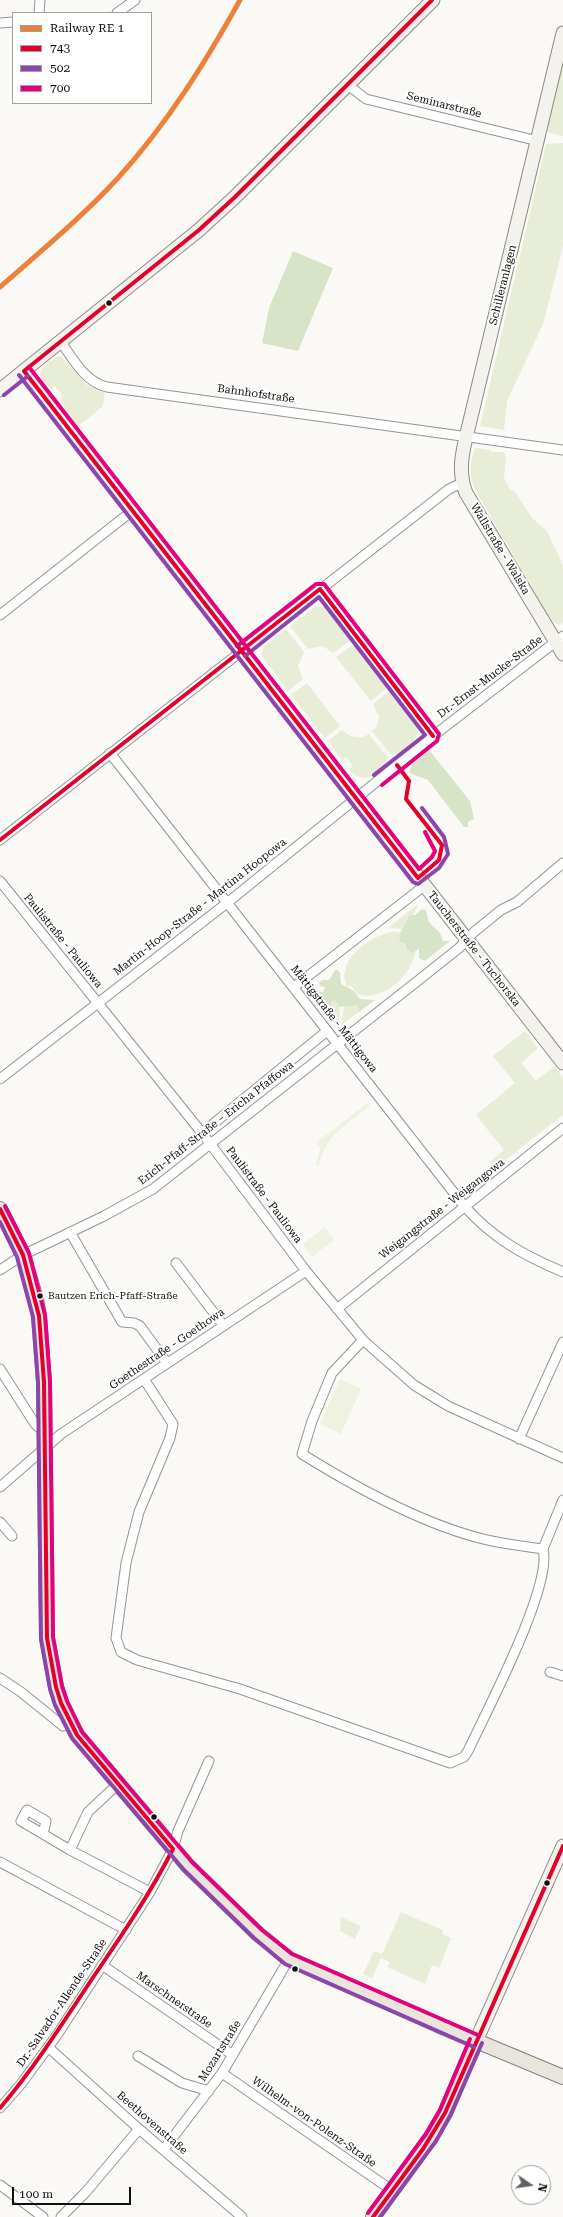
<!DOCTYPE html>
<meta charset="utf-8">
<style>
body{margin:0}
#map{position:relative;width:563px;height:2217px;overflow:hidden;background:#fbf9f5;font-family:"Roboto Serif",serif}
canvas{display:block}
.legend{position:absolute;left:12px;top:12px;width:140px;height:92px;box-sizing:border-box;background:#fff;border:1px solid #9f9f9f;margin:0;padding:5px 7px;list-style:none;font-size:12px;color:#0f0f0f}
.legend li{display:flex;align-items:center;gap:8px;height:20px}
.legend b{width:20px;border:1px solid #9f9f9f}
.north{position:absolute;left:511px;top:2165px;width:40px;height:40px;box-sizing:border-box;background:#fff;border:1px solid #9f9f9f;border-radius:50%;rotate:103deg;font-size:11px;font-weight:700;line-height:16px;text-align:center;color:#0f0f0f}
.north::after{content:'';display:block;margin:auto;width:14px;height:18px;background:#626160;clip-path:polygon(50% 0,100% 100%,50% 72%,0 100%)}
.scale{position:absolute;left:12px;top:2187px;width:119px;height:18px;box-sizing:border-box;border:2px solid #0f0f0f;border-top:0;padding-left:5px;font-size:12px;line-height:14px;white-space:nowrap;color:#0f0f0f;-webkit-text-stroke:3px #fff;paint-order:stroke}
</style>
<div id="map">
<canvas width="563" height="2217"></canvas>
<ul class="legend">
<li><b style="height:5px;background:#ef8037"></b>Railway RE 1</li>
<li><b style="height:5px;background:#e4002b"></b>743</li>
<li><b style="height:5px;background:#8e44ad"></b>502</li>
<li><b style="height:5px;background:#e5007d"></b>700</li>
</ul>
<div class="north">N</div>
<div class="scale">100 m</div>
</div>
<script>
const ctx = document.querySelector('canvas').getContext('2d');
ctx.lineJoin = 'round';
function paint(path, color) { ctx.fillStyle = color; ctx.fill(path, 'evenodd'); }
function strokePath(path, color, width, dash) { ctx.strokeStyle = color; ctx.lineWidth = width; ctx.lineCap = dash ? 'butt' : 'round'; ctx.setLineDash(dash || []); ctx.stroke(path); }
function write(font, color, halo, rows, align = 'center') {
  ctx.font = font + ' "Roboto Serif",serif'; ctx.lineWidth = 4; ctx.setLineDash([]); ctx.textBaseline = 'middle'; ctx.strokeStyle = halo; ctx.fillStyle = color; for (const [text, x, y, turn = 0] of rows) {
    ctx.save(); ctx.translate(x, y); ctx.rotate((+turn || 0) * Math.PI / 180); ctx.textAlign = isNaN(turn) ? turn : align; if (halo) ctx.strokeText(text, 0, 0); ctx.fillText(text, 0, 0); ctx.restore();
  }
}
paint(new Path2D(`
 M563,55V136L550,133L546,131Z
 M563,143V245L561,255L543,324L507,401L504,430L480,426L546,144Z
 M61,356L88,386L105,390L103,406L76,428L61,400L62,395L55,386L51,389C49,386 43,383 41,379C36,370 53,357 61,356Z
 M475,448L490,450V452H504L506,458L504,478L510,489L515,492L532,518L547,531L563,565V621L560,626L551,620L474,488C469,473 470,463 475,448Z
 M316,606L326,608L351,640L333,653L323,646L308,649L290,626Z
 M286,629L304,652L298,666L303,679L288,691L261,655L263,647Z
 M354,644L388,687L371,701L336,657Z
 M307,683L340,726L325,738L291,695Z
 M390,690L418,726C421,735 406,754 397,755C395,755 393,754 391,755L372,731L377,726L379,716L373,704Z
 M342,730C351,738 359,740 369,734L388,758C380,773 365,788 349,769L353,766L346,757L342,760L328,741Z
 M418,904C414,917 408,917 403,929L388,928Z
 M392,932H400L399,935L416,950C411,976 384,1002 356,994L357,993L350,985L347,987C335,961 369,936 392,932Z
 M332,1000H336C342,1007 340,1018 336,1026L329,1018L331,1016L328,1012L325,1014L322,1010Z
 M347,1005H357L359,1010L356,1014L341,1025L344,1008Z
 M525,1031L538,1048L521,1063L536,1081L554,1066L563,1078V1115L495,1168L490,1162L504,1150L476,1115L515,1083L493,1056Z
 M401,1912L443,1930L442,1934L451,1938L439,1968L432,1965L425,1984L387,1967L390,1962L381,1958L372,1978L363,1974L374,1951L382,1954Z
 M341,1917L361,1926L355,1939L340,1931Z`), '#e7edd7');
paint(new Path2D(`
 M293,251L333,268L298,351L262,343L269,308Z
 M429,750L470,801L474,819L468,822V827H464L428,780L409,773L412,765Z
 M422,909L426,910L429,922L440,933L443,941H450L425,961L419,958V949L412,953L407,950L406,943L400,941L399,935L410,915H415Z
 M336,969L340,972L341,984L354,991L360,999L375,1000L356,1014L359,1010L357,1005L339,1007L335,1000L332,1001L330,1007H326L322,1010L311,992H323L325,987L320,986L319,982L323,980H329Z`), '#d8e4c7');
paint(new Path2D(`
 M367,1103L370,1106C347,1125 325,1135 319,1166L316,1165L320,1148L316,1143Z
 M325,1227L334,1240L312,1257L303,1244Z
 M340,1379L361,1389L341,1434L320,1424Z`), '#eff2e1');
const street = new Path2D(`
 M39,13L40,0
 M117,13L135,0
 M0,23L13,22
 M348,85L366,99L538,141
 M61,342C73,359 85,382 107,387L563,450
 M320,589L433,736
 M0,615L132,511
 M110,753L465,1207C494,1239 523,1255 563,1272
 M0,840L449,489L462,483
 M0,881L202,1133L306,1271L363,1340L414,1385L448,1406L563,1458
 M294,987L424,886
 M0,1079L227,903L433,736L563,636
 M202,1133L327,1031
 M70,1232L122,1322L134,1323L140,1326L167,1363
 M176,1263L223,1325
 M0,1270L23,1255L104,1216L153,1189L415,983L459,948L474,932L501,910L517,902L563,863
 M337,1309L563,1128
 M363,1340L332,1373L312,1421L302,1454C355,1487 423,1524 483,1539C503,1544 523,1546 543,1549
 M0,1369L35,1424L44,1432
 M144,1379L173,1424L170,1438L139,1512L126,1563L116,1638L121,1652L137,1660L240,1689L450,1763L464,1757L468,1751C486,1712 553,1586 543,1549L563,1500
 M519,1439L563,1342
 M0,1487L61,1434L306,1271
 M0,1522L12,1536
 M550,1672L563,1676
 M0,1678L21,1692L63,1726L70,1723
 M43,1834L46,1821L27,1810L21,1821L70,1850L150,1892
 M70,1850L88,1812L119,1783
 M0,1862L126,1930
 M102,1965L233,2055
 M48,2047L139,2129L242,2217
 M138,2056L182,2083L209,2091
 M222,2073L393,2191
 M0,2108L21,2084L57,2035L150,1892L173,1849L178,1831L209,1761
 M164,2149L222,2073L289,1959
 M0,2185L43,2217
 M61,2217L85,2193L139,2129`);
const secondary = new Path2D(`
 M563,33L469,425C463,449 457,470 466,493L563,654
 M24,371L563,1063
 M0,390L199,230L235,197L433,0
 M476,2041L563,1846`);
const primary = new Path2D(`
 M0,1209L23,1255L36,1299L39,1316L44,1382L47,1638L56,1687L61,1703L77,1735L188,1866L258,1934L289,1959L438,2025L563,2077
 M373,2217L431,2137L445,2113L476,2041`);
strokePath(street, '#959493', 11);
strokePath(secondary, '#8c8b89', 15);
strokePath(primary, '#838280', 16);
strokePath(street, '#fefefe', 9);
strokePath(secondary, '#f4f2ec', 13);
strokePath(primary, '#eae5dc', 14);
strokePath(new Path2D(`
 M24,371L418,878
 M24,371L199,230L235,197L432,0
 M320,589L433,736
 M397,765L409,781L406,799L442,845L439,860L418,878
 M0,840L320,589
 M0,1209L23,1255L39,1316L44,1382L47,1638L56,1687L61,1703L77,1735L173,1849
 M0,2108C35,2067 64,2021 94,1976C122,1935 150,1894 173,1849
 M373,2217L423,2149L445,2113L563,1846`), '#e4002b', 4);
strokePath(new Path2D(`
 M19,375L413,882L418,884L439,868L448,854L444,837L422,808
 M4,395L28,376
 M245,656L319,597L425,735L374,775
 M0,1222L17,1257L33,1317L38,1382L41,1639L50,1689L55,1705L72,1738L184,1870L254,1938L285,1964L474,2047
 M380,2217L436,2141L450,2116L482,2043`), '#8e44ad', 4);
strokePath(new Path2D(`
 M29,367L419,869L432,857L435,851L425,832
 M237,646L316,584H324L439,734L437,741L382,785
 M5,1206L29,1253L45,1315L50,1382L53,1637L62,1686L67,1701L82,1732L192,1862L262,1930L292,1954L478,2035
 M368,2213L426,2134L440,2110L470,2039`), '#e5007d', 4);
strokePath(new Path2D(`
 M0,287C40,252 82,217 118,178C167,124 205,63 240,0`), '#ef8037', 5);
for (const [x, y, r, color] of [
 [109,303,3.5,"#0f0f0f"],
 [40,1296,3.5,"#0f0f0f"],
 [154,1817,3.5,"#0f0f0f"],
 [547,1883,3.5,"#0f0f0f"],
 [295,1969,3.5,"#0f0f0f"]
]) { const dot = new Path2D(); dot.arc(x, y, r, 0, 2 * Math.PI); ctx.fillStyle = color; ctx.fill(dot); strokePath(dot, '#fff', 1.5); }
write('10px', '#0f0f0f', '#fff', [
 ["Bautzen Erich-Pfaff-Straße",48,1296]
], 'left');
write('11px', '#0f0f0f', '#fff', [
 ["Seminarstraße",444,105,14],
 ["Schilleranlagen",503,285,-76],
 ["Bahnhofstraße",256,394,8],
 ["Wallstraße - Walska",500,549,59],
 ["Dr.-Ernst-Mucke-Straße",490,677,-37],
 ["Martin-Hoop-Straße - Martina Hoopowa",200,907,-38],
 ["Paulistraße - Pauliowa",63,941,51],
 ["Taucherstraße - Tuchorska",474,949,52],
 ["Mättigstraße - Mättigowa",334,1019,52],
 ["Erich-Pfaff-Straße – Ericha Pfaffowa",216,1123,-38],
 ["Paulistraße - Pauliowa",264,1195,53],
 ["Weigangstraße - Weigangowa",442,1209,-38],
 ["Goethestraße - Goethowa",167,1349,-34],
 ["Marschnerstraße",174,2000,35],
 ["Dr.-Salvador-Allende-Straße",62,2003,-56],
 ["Mozartstraße",220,2051,-58],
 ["Wilhelm-von-Polenz-Straße",314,2122,35],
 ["Beethovenstraße",152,2123,41]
]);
</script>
